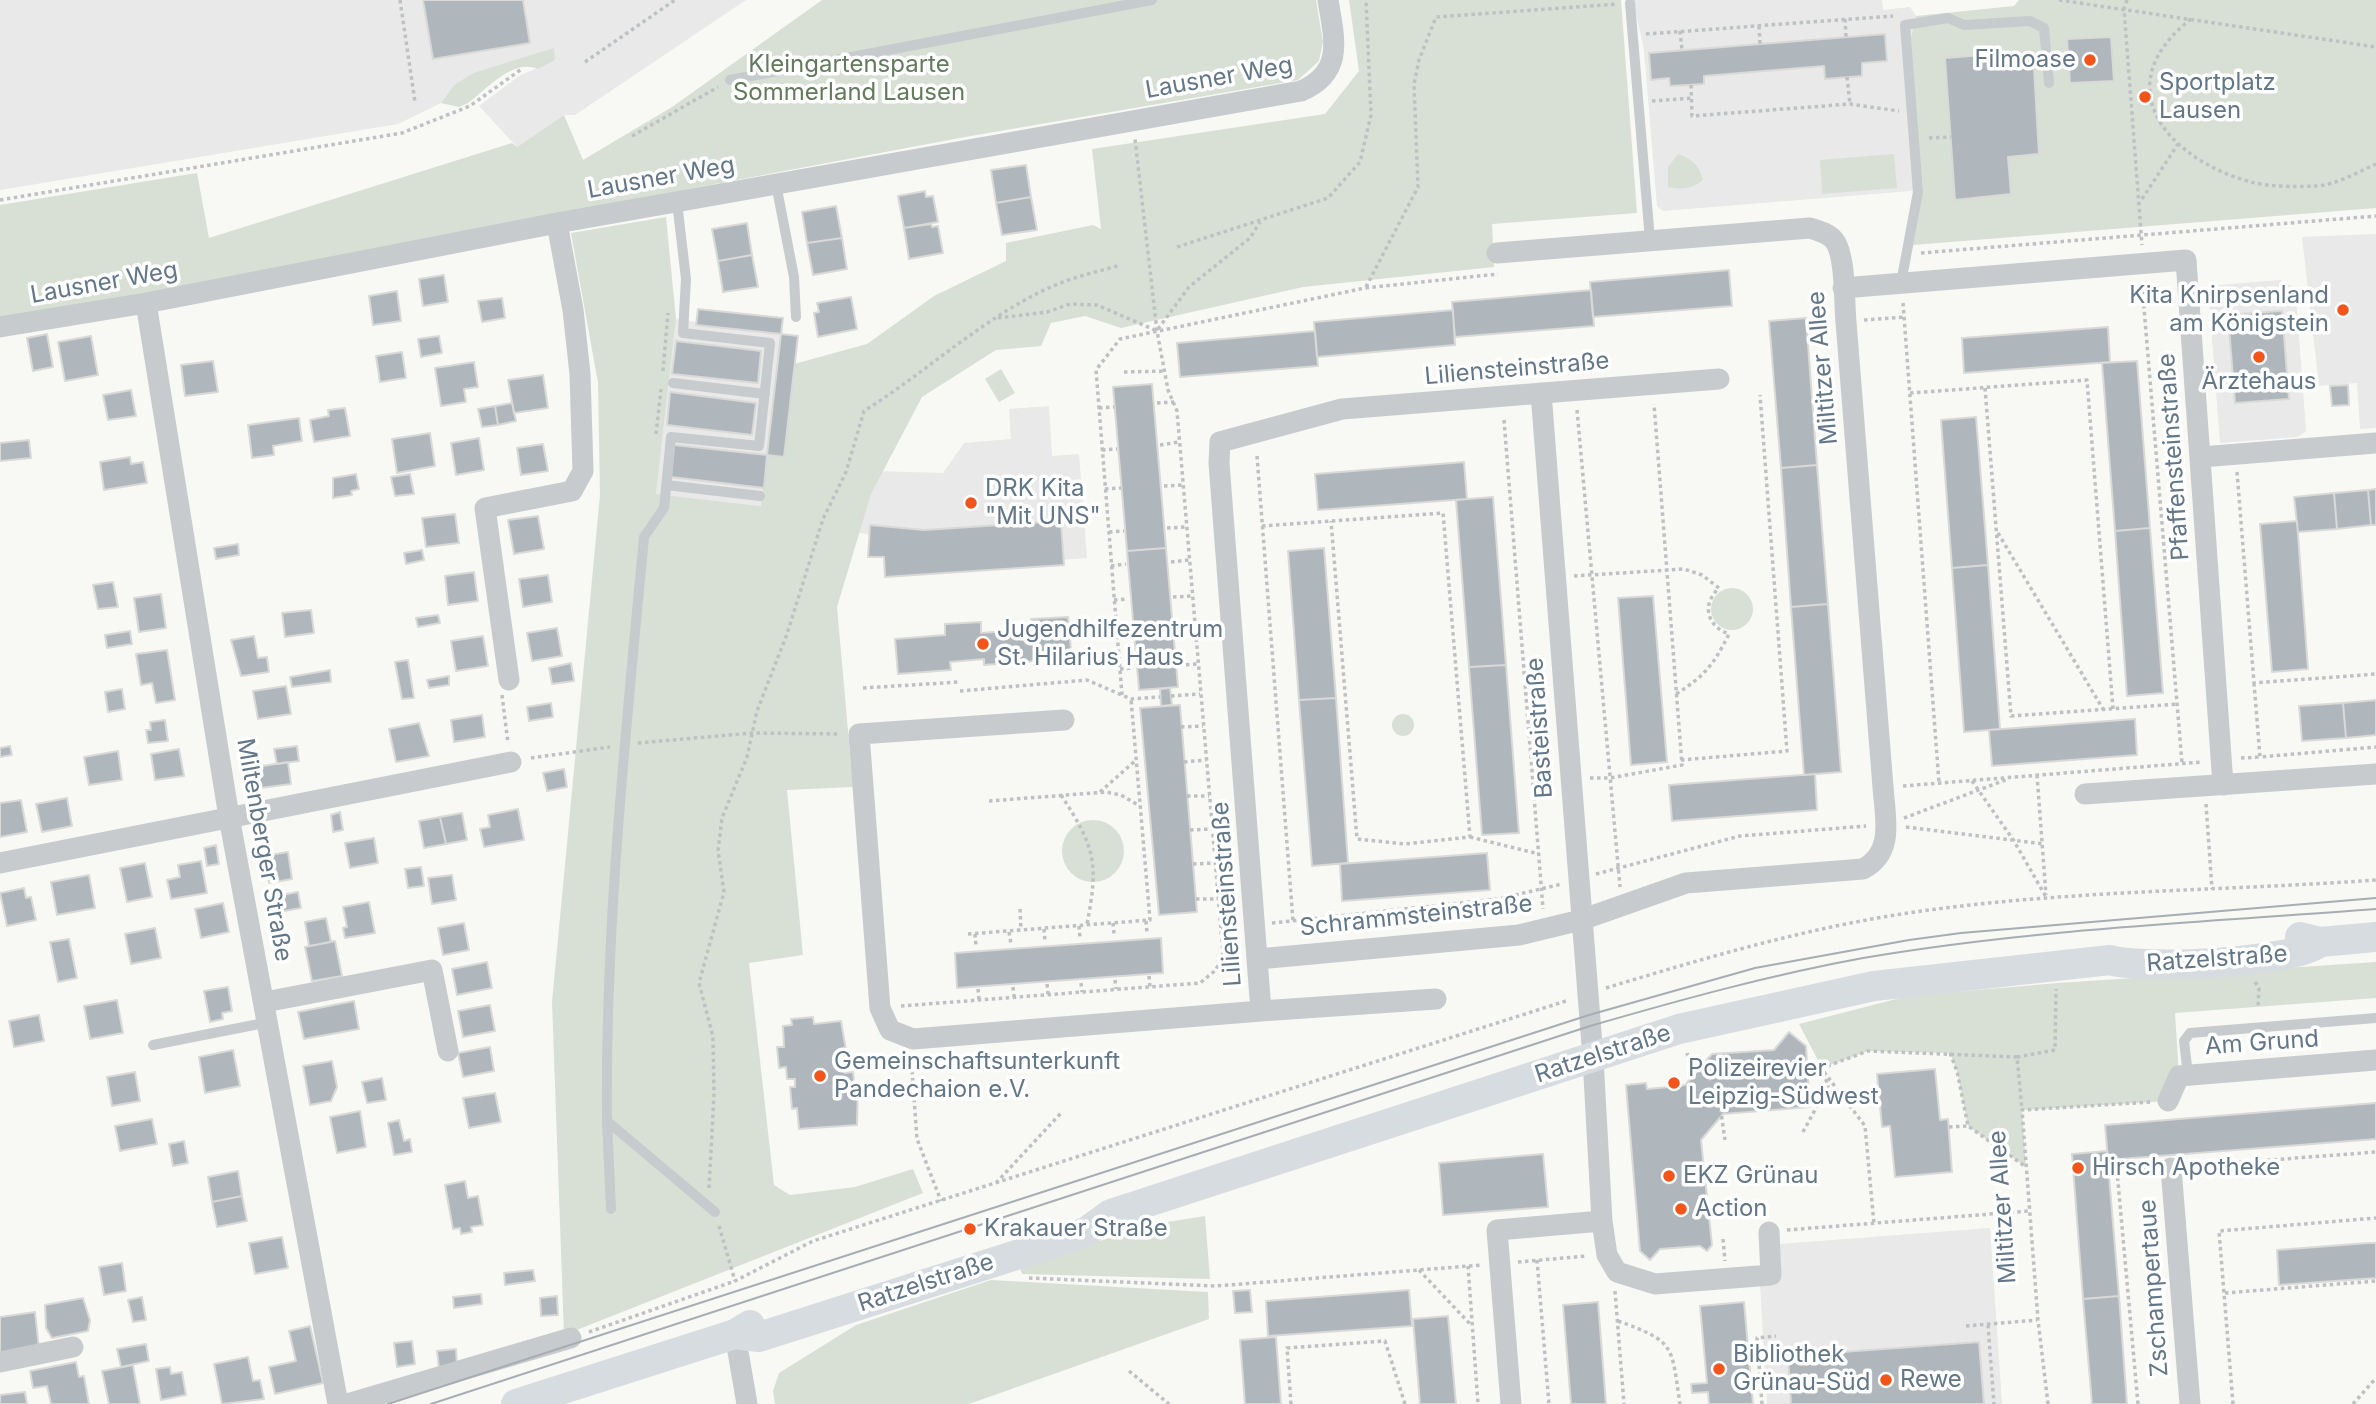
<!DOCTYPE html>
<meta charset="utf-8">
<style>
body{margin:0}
canvas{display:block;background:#f8f8f4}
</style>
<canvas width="2376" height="1404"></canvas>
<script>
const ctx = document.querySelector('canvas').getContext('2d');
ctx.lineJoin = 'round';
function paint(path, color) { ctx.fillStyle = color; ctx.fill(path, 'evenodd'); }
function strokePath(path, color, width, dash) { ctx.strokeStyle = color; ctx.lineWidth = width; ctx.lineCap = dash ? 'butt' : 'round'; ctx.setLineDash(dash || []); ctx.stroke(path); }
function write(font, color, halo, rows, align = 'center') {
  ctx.font = font + ' Inter,sans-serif'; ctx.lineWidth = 7; ctx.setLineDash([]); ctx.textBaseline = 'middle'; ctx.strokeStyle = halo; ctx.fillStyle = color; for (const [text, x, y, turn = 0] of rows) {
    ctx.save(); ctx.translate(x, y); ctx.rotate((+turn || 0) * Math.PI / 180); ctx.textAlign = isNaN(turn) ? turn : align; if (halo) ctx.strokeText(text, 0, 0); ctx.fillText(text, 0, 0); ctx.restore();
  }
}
paint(new Path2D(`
 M0,0H746L575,115H564L517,147L479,106L519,76L555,60L506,64L473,73L454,85L441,103L398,124L0,190Z
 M1633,0H1882L1883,10L1910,7L1916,16L1909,46L1923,190L1663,211L1657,206L1644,50Z
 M2376,234V428L2360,429L2357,383L2319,386L2302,237Z
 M2280,280L2292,286L2296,297L2306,431L2298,437L2220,443L2208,286Z
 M698,309L783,318L784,457L767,456L762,506L656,494L676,319L696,322Z
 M1049,406L1052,456L1079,454L1087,558L885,573L884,557H868L869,534L847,532L873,471L943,473L964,443L1011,439L1009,409Z
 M1990,1228L2002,1404H1767L1760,1285L1781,1276L1780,1244Z`), '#e8e9e8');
paint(new Path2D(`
 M822,0H1316L1323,42L1319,61L1298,80L965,137L567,212L272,272L0,318V205L197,173L209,238L512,143L517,147L564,115L583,160L672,107Z
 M1349,0H1621L1637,213L1492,224L1494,267L1303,287L1121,328L1085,316L1051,323L1041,346L996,350L922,397L871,494L837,607L853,787L787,790L803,955L749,963L774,1185L790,1195L855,1187L913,1169L923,1193L564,1335L552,1002L600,495L598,383L571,233L666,217L676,319L656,494L761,506L767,455L784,457L794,364L867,344L934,296L1006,261V243L1093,225L1101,229L1092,149L1325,114L1359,71Z
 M2019,0H2376V208L1913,245L1923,190L1909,46L1916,16L2014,6Z
 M554,48L555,60L538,69C513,58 488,88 468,103L459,107L441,103L454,85L473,73Z
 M1678,154C1692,159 1699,165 1703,180C1692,189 1682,190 1668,187V167Z
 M1894,154L1897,188L1822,194L1820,160Z
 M1001,369L1015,393L999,402L985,379Z
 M1711 609a21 21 0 1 1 42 0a21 21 0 1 1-42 0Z
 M1392 725a11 11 0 1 1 22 0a11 11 0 1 1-22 0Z
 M1062 851a31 31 0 1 1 62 0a31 31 0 1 1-62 0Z
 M2376,962V998L2175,1013L2179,1076L2168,1101L2022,1110L2026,1167L1968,1126L1957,1071L1950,1053L1868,1051L1822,1068L1799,1024L1908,996L2058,983Z
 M1205,1216L1210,1279L1022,1274L1020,1267L1149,1225Z
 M991,1280L1208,1292L1209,1319L969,1404H775L773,1391L779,1373L856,1325Z`), '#d8e0d5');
const building = new Path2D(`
 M423,0H523L530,43L433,59Z
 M1885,34L1887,61L1862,63V76L1825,79L1824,66L1704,76V84L1670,86L1669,78L1651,80L1649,53Z
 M2111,37L2114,81L2070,83L2067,39Z
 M2033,51L2039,154L2008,157L2011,194L1955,200L1945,58Z
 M1026,165L1031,197L996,203L991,170Z
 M925,191L926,197L933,196L938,222L904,228L898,196Z
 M1031,197L1037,230L1002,235L996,203Z
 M836,206L842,238L807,243L802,212Z
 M747,223L752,255L718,261L712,229Z
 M931,224L932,227L938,226L943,253L909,259L904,228Z
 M842,238L847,269L813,275L807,243Z
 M752,255L758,287L723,292L718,261Z
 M1729,270L1732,306L1593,317L1590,282Z
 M444,275L448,302L423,306L419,279Z
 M1591,290L1594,326L1455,337L1452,302Z
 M397,291L401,321L373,325L369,296Z
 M851,297L857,329L818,337L814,313L819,312L817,303Z
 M502,298L505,318L482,322L478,301Z
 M698,309L783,318L781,334L696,325Z
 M1453,310L1455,345L1317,357L1314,322Z
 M2282,311L2289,399L2235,403L2228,315Z
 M1806,318L1817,465L1781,468L1769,321Z
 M2108,327L2110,362L1964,373L1962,338Z
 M1315,331L1318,366L1180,377L1177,343Z
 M47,334L53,367L33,371L27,338Z
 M781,334L798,336L784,457L767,455Z
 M91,336L98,375L65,381L58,342Z
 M439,336L442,353L421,357L418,339Z
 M676,341L761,351L758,383L672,374Z
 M402,352L406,378L380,382L376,356Z
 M213,361L218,392L185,396L181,365Z
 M2137,361L2150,528L2115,531L2102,363Z
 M474,362L478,387L464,389L466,402L441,406L435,368Z
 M543,375L548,408L514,413L508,380Z
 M1152,384L1166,548L1127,551L1113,387Z
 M2348,385L2349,405L2332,406L2330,386Z
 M131,390L136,416L108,420L103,395Z
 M670,392L756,403L752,435L667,425Z
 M512,403L516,421L498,425L495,406Z
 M495,406L498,425L482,427L478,409Z
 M345,408L350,436L314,442L310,420L329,416L328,410Z
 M1976,417L1988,565L1952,568L1941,420Z
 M299,418L302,441L273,446L274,455L252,458L248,425Z
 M430,433L435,466L397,473L392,439Z
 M479,438L484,470L456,475L451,443Z
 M29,440L31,458L0,461V443Z
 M543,444L548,471L521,475L517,448Z
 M674,445L767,455L764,488L671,477Z
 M130,457L131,464L143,462L147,483L104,490L100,462Z
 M1464,462L1467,499L1318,510L1315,474Z
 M1817,465L1828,604L1791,607L1781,468Z
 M356,474L359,489L351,491L352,495L333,498V478Z
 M410,474L414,494L395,496L391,477Z
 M2376,489V525H2371L2368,490Z
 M2368,490L2371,525L2337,529L2334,493Z
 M2334,493L2337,529L2298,532L2294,497Z
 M1493,497L1506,665L1469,667L1456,500Z
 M455,514L459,543L426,547L422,518Z
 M538,516L544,549L514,554L508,520Z
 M1061,521L1064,565L885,577L884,557H868L870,525L924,530Z
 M2297,521L2308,669L2272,672L2260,524Z
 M2150,528L2163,693L2127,696L2115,531Z
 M238,544L239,555L216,559L214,548Z
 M1166,548L1178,687L1139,690L1127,551Z
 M1324,548L1336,698L1299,700L1288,551Z
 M422,550L424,560L406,564L404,553Z
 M1988,565L2000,729L1964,732L1952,568Z
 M474,572L478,601L448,605L445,576Z
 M548,575L552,602L523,607L519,579Z
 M113,582L118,607L98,609L93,585Z
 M161,594L166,628L139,632L134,598Z
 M1653,596L1667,762L1631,765L1618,598Z
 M1828,604L1841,772L1804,775L1791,607Z
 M311,610L314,633L285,637L282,613Z
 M438,615L440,623L418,627L416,618Z
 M1068,617L1071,650L1036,652V661L984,665V659L950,662L951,670L898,674L895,639L945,635V624L981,622V633L1032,629L1031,619Z
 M557,628L562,656L532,661L527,633Z
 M130,631L132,644L107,648L105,635Z
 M254,636L258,658L267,657L269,672L241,676L231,640Z
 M483,636L488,666L456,671L451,641Z
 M167,650L175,700L156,703L152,683L141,685L136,654Z
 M408,660L414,698L402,699L395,662Z
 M571,663L574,681L552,684L549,668Z
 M1506,665L1519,833L1482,835L1469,667Z
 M330,670L331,682L292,687L290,677Z
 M449,676V685L429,688L427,680Z
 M286,686L291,714L258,719L253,691Z
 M1170,688L1172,705L1161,706L1160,689Z
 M122,689L125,709L108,712L105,692Z
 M1336,698L1348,863L1312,866L1299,700Z
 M2376,700V735L2346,738L2343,703Z
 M551,703L553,717L529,721L527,707Z
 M2343,703L2346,738L2302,741L2299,706Z
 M1180,705L1197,912L1159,915L1140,708Z
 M482,715L485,737L454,742L451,720Z
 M2135,719L2137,755L1992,766L1989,730Z
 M165,720L168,741L148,743L146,730H151L150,722Z
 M419,723L429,756L396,762L389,729Z
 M10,746L12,755L0,757V748Z
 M297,746L299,761L277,764L274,749Z
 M179,749L184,776L155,780L151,754Z
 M118,751L122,780L89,785L84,757Z
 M288,762L291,784L253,789L250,768Z
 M564,769L567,787L547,791L543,773Z
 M1815,774L1817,810L1672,821L1669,785Z
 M67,798L72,826L42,832L36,804Z
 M21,800L27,832L0,837V803Z
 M518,809L524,840L484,847L480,829L490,827L488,815Z
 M340,812L343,830L333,832L331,815Z
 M462,813L467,840L446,844L440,817Z
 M440,817L446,844L424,848L419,821Z
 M374,838L378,863L350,868L345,843Z
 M216,845L219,864L207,866L204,848Z
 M288,852L292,879L269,883L264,856Z
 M1487,853L1490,890L1342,901L1340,864Z
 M201,861L207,893L171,899L167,880L180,877L178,865Z
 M145,863L152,897L127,902L120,868Z
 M421,867L424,886L408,888L405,869Z
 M89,875L95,908L57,915L51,882Z
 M452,875L456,900L432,904L428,878Z
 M24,888L26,898L31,897L36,920L7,926L0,893Z
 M298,892L301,908L273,913L270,897Z
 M369,902L375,933L345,938L343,928L347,927L343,907Z
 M223,903L229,932L201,938L195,909Z
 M326,918L331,942L309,946L305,922Z
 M464,923L469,950L443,955L438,928Z
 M155,928L161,958L131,964L125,934Z
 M1161,938L1163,973L957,988L955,953Z
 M69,939L77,978L58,982L50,942Z
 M335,941L342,976L312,981L305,947Z
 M487,962L492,988L457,995L452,969Z
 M228,987L232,1011L222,1013L223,1019L210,1022L204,991Z
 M117,1000L123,1033L90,1039L84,1006Z
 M354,1001L359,1029L304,1039L298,1012Z
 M490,1005L495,1031L463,1037L458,1011Z
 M39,1015L44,1041L14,1047L9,1021Z
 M813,1017L814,1024L841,1021L848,1062H844L845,1073L853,1072L854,1082H858L857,1125L799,1129L797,1108L792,1109L790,1087H795V1079H787L786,1067L779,1068L777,1047H784L783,1026L792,1025L791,1019Z
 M1789,1032L1806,1046L1810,1107L1723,1114L1701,1140L1712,1245L1707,1251L1700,1246L1660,1249L1650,1260L1640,1251L1626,1085L1646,1083L1647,1089L1669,1087L1670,1081L1676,1080L1678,1086L1685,1085L1712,1054L1774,1050Z
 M490,1047L494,1071L463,1077L458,1053Z
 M233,1050L240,1086L205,1093L199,1057Z
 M332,1061L337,1087L331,1101L310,1105L303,1066Z
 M1935,1069L1940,1120L1948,1119L1952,1172L1895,1177L1890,1126L1882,1127L1877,1074Z
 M135,1072L140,1101L112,1106L107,1077Z
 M382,1078L386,1100L367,1103L362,1082Z
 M495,1093L501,1122L469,1128L463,1098Z
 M2376,1103V1139L2108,1160L2105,1125Z
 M360,1111L366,1147L337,1153L330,1117Z
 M152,1119L157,1144L120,1151L115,1126Z
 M399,1120L404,1141L410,1139L412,1152L394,1155L388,1123Z
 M184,1141L188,1163L173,1166L169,1144Z
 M2107,1151L2119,1296L2083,1299L2072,1154Z
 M1543,1154L1548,1207L1443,1215L1439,1163Z
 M238,1171L242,1196L212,1202L208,1177Z
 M465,1181L468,1198L478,1196L483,1225L471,1227L472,1232L461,1234L460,1228L453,1229L445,1185Z
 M242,1196L247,1221L217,1227L212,1202Z
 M282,1237L288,1268L255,1274L249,1243Z
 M2368,1243H2376V1278L2279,1285L2277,1250Z
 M122,1263L126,1291L104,1295L99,1267Z
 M533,1270L535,1281L505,1285L504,1273Z
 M1250,1290L1252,1312L1235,1313L1233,1291Z
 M1409,1290L1412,1326L1268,1336L1266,1301Z
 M481,1294L482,1304L454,1308L453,1297Z
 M557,1296L558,1315L541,1316L540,1298Z
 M2119,1296L2127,1404H2092L2083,1299Z
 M142,1297L146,1320L133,1322L128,1300Z
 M83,1298L90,1320L88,1331L52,1338L46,1328L45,1305Z
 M1598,1302L1606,1404H1571L1563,1305Z
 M1744,1302L1753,1404H1709L1708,1392L1692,1393L1691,1384L1707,1383L1700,1306Z
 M35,1312L39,1348L0,1353V1317Z
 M1448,1316L1456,1404H1420L1413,1319Z
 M310,1326L323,1383L275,1394L269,1367L296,1361L289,1331Z
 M1276,1337L1281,1404H1245L1240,1340Z
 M412,1341L415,1364L397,1367L394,1343Z
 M1979,1342L1984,1404H1791L1788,1356Z
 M146,1344L149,1361L121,1367L117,1349Z
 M456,1349L457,1366L439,1368L437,1351Z
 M248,1357L253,1381L260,1380L264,1399L222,1404L214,1364Z
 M76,1362L79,1377L84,1376L89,1404H51L47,1386L33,1388L30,1371Z
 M133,1365L140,1404H109L102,1371Z
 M170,1367L171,1374L182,1372L186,1395L161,1400L156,1369Z
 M25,1392L27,1404H0V1395Z`);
paint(building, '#afb7bd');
strokePath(building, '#d9d9d7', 2);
strokePath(new Path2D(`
 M400,0L415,102
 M2059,0L2376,47
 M2127,0L2124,9L2142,245
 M1845,19L1846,37
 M2191,19C2104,87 2169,160 2251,182C2270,187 2296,187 2316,186C2336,185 2358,172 2376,164
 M1759,26L1760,44
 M1680,31L1682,50
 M1646,34L1893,16
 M585,62L675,0
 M1847,77L1850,104
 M1691,85L1692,116L1850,104L1899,111
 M1652,101L1692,98
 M632,136L718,87
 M1929,138L1951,137
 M2142,199L2178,144
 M0,200L402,133L470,106L523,68
 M1177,247L1328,198L1360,162L1371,115L1366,0
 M1921,253L2376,216
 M2142,284L2182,763
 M1366,287L1418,187L1414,84L1419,60L1436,17L1618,4
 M1903,303L1939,783
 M998,318L1047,312L1070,304L1097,305L1155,330
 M1864,320L1904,317
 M1158,329L1189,287L1250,238L1260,222
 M663,371L668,313
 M1124,372L1165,371
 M1985,388L2011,716L2177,704
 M1910,393L2087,380L2113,709
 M1157,403L1174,402
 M1099,408L1114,407
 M1577,410L1620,887
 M1504,420L1543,909
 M656,434L661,389
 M1160,445L1179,442
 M1102,450L1117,449
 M1257,456L1293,921
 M2237,472L2254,683L2376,674
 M1164,486L1183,485
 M1105,489L1121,488
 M1262,526L1443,513L1470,837L1405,844L1357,839L1331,521
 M1167,528L1186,527
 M1109,532L1124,531
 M1998,533L2103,709
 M1171,562L1189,560
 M1111,566L1126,564
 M1574,576L1684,569L1702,575L1719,588C1701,605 1707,626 1729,634C1714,664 1705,676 1676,694
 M1173,597L1192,596
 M1114,600L1128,599
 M1175,631L1195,630
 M1117,635L1131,634
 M1179,665L1198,664
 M1120,669L1132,668
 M2254,683L2260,757L2376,747
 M863,688L959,682
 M960,691L1087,680L1131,699L1160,697
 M502,695L508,743
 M1122,695L1096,370L1120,339L1365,288L1498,274
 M1171,696L1200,694
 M1181,727L1203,726
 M638,743L752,733L840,734
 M531,758L610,747
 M2241,758L2260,757
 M1681,760L1787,751L1760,395
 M1184,762L1206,760
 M2037,775L2046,895
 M1590,778H1610L1682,765L1654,404
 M1972,781L2014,841L2046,897
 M1903,786L2202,762
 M1100,792L1135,761
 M1061,795C1095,847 1099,863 1087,924
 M1187,796H1209
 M989,801L1106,792L1121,795L1138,805
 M2206,804L2212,889
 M1904,818L2008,779
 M1906,827L2044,844
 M1190,830L1212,829
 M1470,837L1539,854
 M1193,864L1215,863
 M1596,874L1740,836L1866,826
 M1196,899H1218
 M1020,909L1021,930
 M1146,921L1147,933
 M1113,923L1114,934
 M1272,923L1498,899L1562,884
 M1079,926L1080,938
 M1221,928L1236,927
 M1044,929L1045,941
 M1009,932L1011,944
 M968,934L1150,920L1131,699
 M975,934L976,946
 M1149,976L1150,987
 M1115,980L1116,989
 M2255,982L2259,988L2258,1007
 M1081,983L1082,992
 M1047,984L1048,994
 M1013,987L1014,997
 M1606,988C1708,957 1810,927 1915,912C2068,890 2222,891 2376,880
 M978,989L979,1000
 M901,1006L1200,983L1216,970L1223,953L1177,411L1168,390L1157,331L1135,139
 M1687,1053L1690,1064L1717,1085L1725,1140
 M1950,1053L1957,1071L1968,1126L2026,1167
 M911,1057L917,1139L941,1201
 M2017,1057L2055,1050L2056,989
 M1824,1072L1865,1126L1874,1224
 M1949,1127L1967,1126
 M1803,1132L1828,1086L1822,1068L1868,1051L2017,1057L2022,1110
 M2190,1166L2376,1152
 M996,1183L1061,1113
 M709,1188L714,1094L713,1037L699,983L724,892L718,851L722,818L747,757L757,711L787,634L823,519L846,472L864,411C927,372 994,308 1063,282C1081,275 1101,271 1120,265
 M719,1226L735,1281
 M1787,1230L2029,1211
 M1723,1239L1725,1261
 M1537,1260L1549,1404
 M1518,1262L1587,1256
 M1468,1266L1478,1404
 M1419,1270L1471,1325
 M1029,1278L1216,1286L1482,1265
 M1615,1291L1624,1404
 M2225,1293L2376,1281
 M1618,1321C1676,1342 1671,1345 1680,1404
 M1988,1325L1994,1404
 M1966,1326L2037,1320
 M589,1332L735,1281L813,1241L1569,1000
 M1129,1371L1169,1404
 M1291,1404L1287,1348L1385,1341L1405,1404
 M1762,1404L1757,1338L1776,1336
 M2048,1404L2038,1320L2022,1110L2151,1102
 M2138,1404L2117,1171L2151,1169
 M2233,1404L2219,1231L2376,1218
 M2353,1404L2376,1378`), '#bec1c3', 3.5, [3.5, 3.5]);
strokePath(new Path2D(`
 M1630,3L1650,240
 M730,80L1152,0
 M776,184L794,277L796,317
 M677,202L686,279L683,333L770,343L759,446L671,437L664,508L644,537C626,732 605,925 607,1121L715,1212
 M1901,283L1918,192L1905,25L1948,18L1964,25L2030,21L2044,28L2049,83
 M673,383L765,394
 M666,485L760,496
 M153,1045L269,1022
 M2188,1075L2184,1041L2190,1033L2376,1018
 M607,1121L611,1209`), '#c7cbce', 10);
strokePath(new Path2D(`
 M1843,288L2186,260L2223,785
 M146,303L229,817L338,1404
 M0,327L146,303L557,223L1301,91C1345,72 1334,38 1328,0
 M2201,457L2376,443
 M509,680L485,508L572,491L583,471L580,374L573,310L557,223
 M1064,720L859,734L880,1008L890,1030L913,1039L1261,1011L1219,463L1220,442L1342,409L1719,379
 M2085,794L2376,774
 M0,863L511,762
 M1258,959L1519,935L1581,920L1686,883L1863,869C1895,852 1885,818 1883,787L1846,322C1844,302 1846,255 1834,240C1828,233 1819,231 1810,228L1497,253
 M265,1002L432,970L448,1051
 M1261,1011L1436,999
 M2168,1101L2179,1076L2376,1060
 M2171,1168L2190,1404
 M1602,1221L1607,1255L1617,1272L1655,1284L1771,1275L1769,1232
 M735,1334L747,1404
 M0,1362L73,1347
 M347,1404L571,1338
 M1511,1404L1497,1230L1602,1221L1593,1058L1541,393`), '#c7cbce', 21);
strokePath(new Path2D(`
 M2300,937L2320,942L2376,937
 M735,1334L759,1337L1054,1243L1086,1232L1111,1214L1679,1029L1874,986L2110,960C2144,970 2296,963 2320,942
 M516,1404L735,1334L750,1325`), '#d6dce0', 30);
strokePath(new Path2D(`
 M388,1404L1589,1015L1755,968L1909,940L1961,933L2376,898
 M431,1404L1590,1026C1680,1000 1770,975 1863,958C2032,929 2206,922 2376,909`), '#a7adb3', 2);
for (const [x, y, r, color] of [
 [2090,60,7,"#f2541a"],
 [2145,97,7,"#f2541a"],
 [2343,310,7,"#f2541a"],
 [2259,357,7,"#f2541a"],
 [971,503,7,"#f2541a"],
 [983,644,7,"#f2541a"],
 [820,1076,7,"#f2541a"],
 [1674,1083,7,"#f2541a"],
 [2078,1168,7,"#f2541a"],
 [1669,1176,7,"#f2541a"],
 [1681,1209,7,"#f2541a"],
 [970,1229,7,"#f2541a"],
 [1719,1369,7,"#f2541a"],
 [1886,1380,7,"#f2541a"]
]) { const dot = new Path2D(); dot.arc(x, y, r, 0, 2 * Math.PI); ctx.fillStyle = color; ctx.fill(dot); strokePath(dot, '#fff', 2.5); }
write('24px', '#647788', '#fff', [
 ["Filmoase",2076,60,"right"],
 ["Sportplatz",2159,83],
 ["Lausen",2159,111],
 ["Kita Knirpsenland",2329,296,"right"],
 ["am Königstein",2329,324,"right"],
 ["Ärztehaus",2259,382,"center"],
 ["DRK Kita",985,489],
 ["\"Mit UNS\"",985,517],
 ["Jugendhilfezentrum",997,630],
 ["St. Hilarius Haus",997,658],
 ["Gemeinschaftsunterkunft",834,1062],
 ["Pandechaion e.V.",834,1090],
 ["Polizeirevier",1688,1069],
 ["Leipzig-Südwest",1688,1097],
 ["Hirsch Apotheke",2092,1168],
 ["EKZ Grünau",1683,1176],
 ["Action",1695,1209],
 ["Krakauer Straße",984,1229],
 ["Bibliothek",1733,1355],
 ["Grünau-Süd",1733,1383],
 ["Rewe",1900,1380]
], 'left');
write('24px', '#647a5f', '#fff', [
 ["Kleingartensparte",849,65],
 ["Sommerland Lausen",849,93]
]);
write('24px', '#647788', '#fff', [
 ["Lausner Weg",1219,78,-10],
 ["Lausner Weg",661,178,-10],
 ["Lausner Weg",104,283,-10],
 ["Miltitzer Allee",1823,368,-95],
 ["Liliensteinstraße",1517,369,-5],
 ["Pfaffensteinstraße",2174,457,-94],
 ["Basteistraße",1540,728,-94],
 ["Miltenberger Straße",264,850,80],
 ["Liliensteinstraße",1227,894,-94],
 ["Schrammsteinstraße",1416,916,-6],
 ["Ratzelstraße",2217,959,-4],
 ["Am Grund",2262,1043,-4],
 ["Ratzelstraße",1603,1054,-18],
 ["Miltitzer Allee",2003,1207,-94],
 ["Ratzelstraße",926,1283,-18],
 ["Zschampertaue",2154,1288,-94]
]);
</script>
